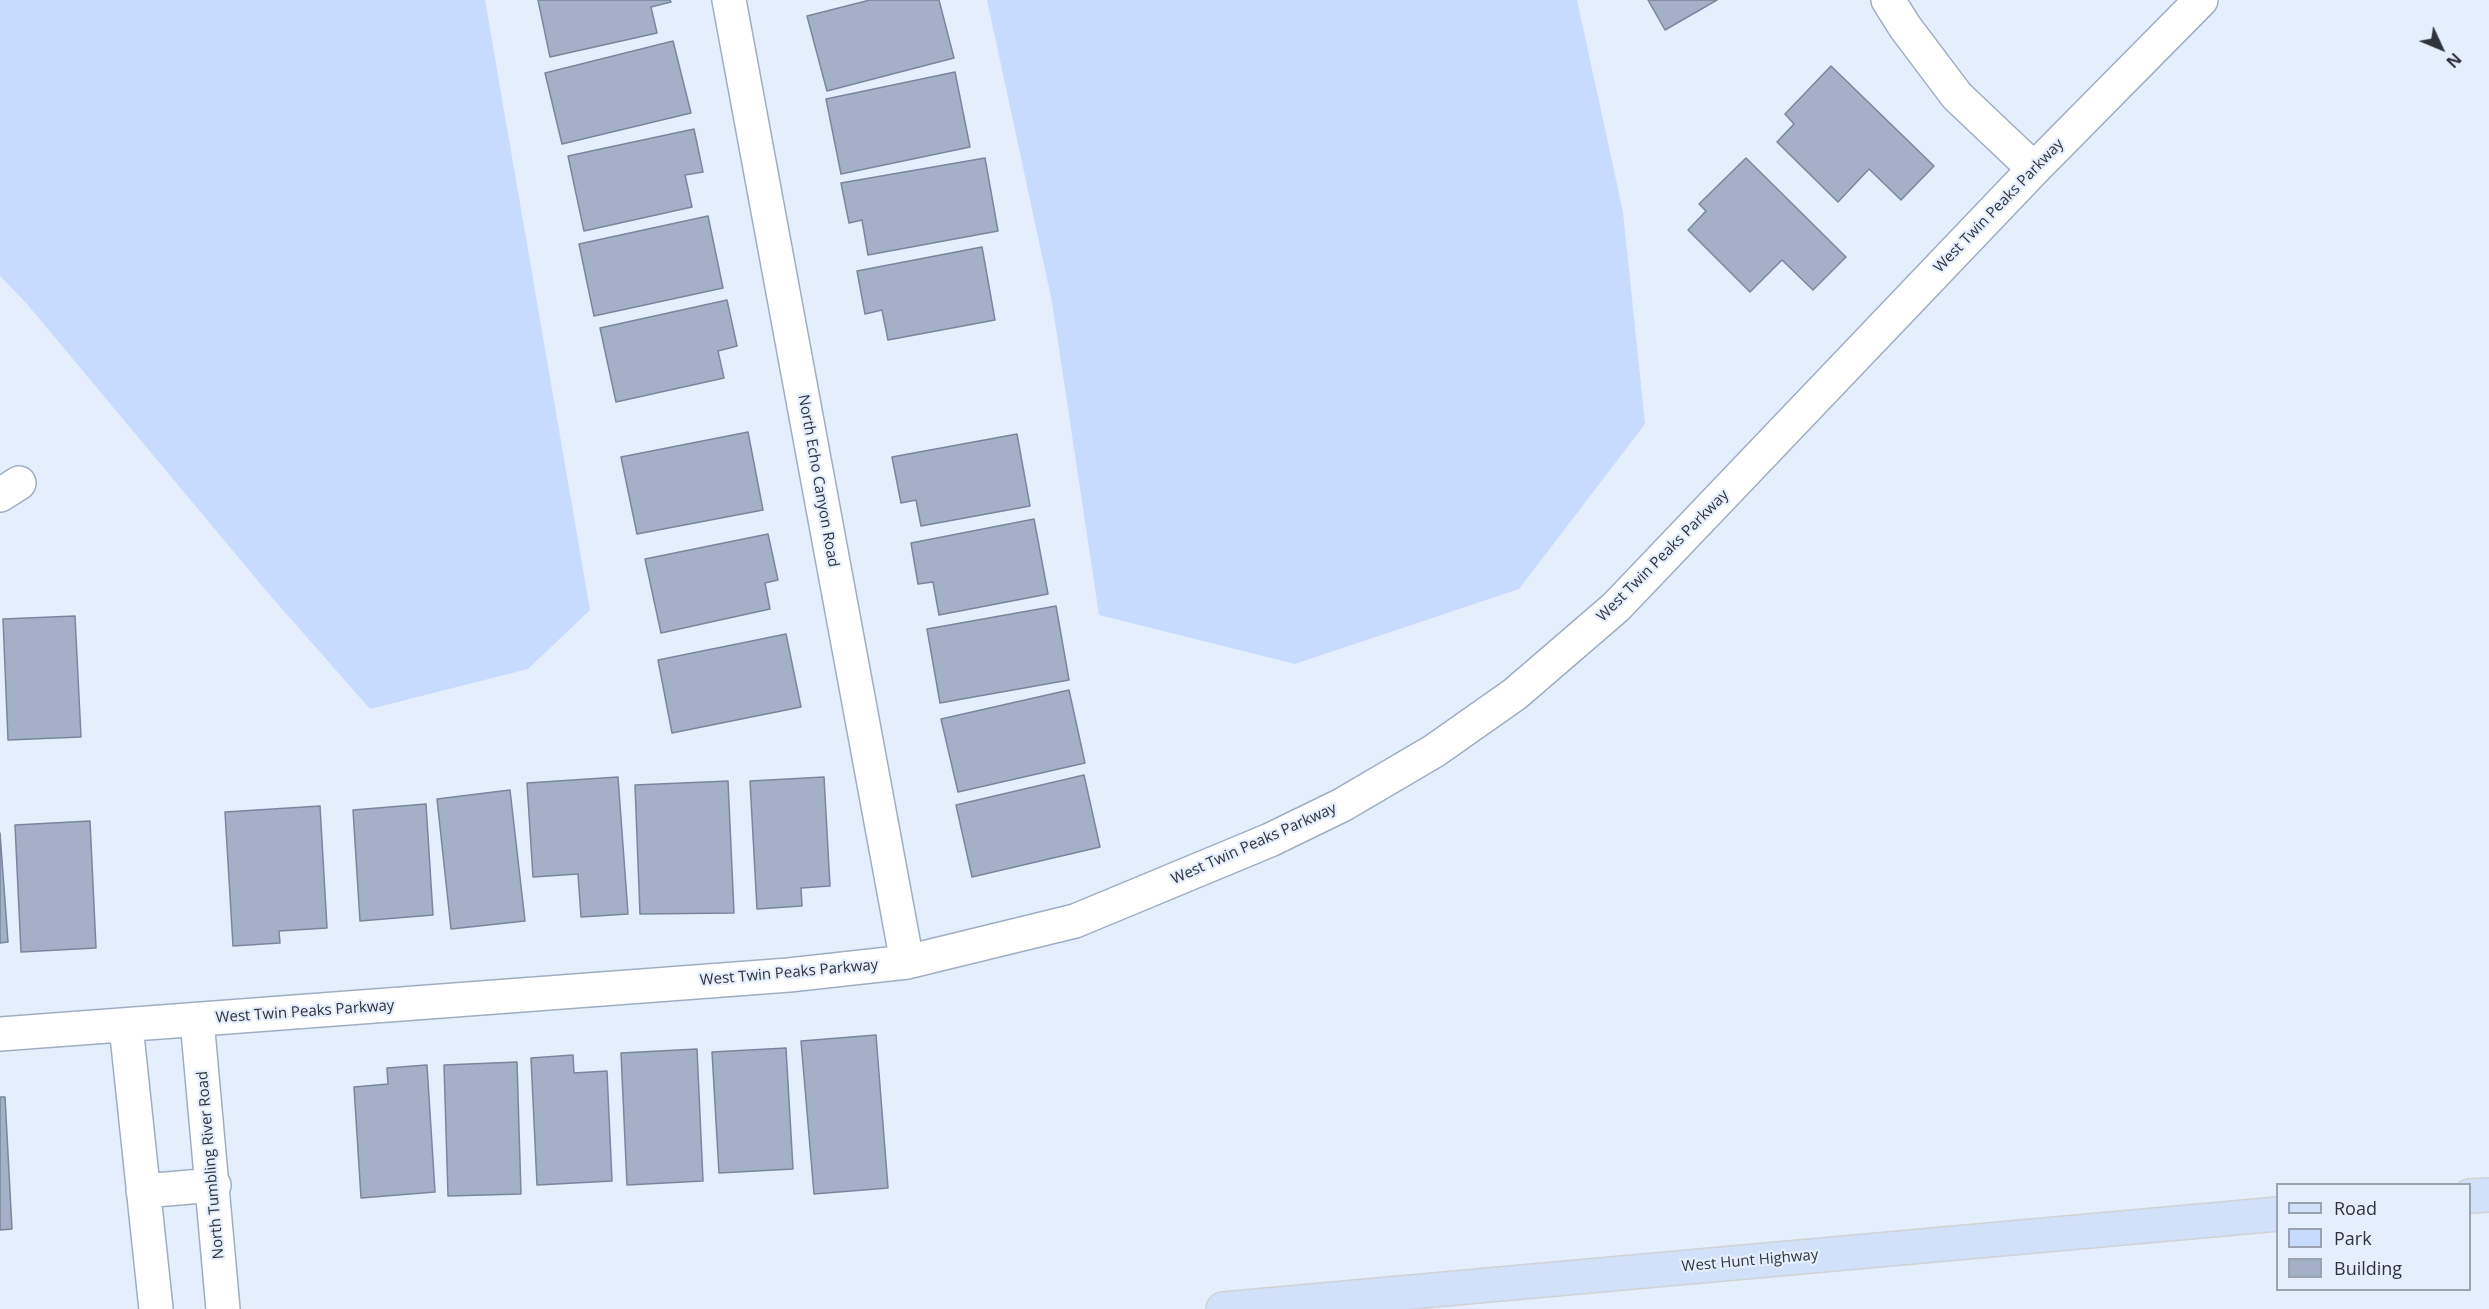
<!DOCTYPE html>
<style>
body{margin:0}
#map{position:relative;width:2489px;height:1309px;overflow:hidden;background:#e5eefd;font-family:"Open Sans",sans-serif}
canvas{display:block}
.legend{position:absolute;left:2276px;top:1183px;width:195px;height:108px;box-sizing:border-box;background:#e5eefd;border:2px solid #9ca3b0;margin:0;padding:8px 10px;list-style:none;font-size:18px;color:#2e333d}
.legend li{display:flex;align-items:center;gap:12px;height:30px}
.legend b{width:30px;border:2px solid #9ca3b0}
.north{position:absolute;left:2411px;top:18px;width:60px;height:60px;-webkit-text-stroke:4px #e5eefd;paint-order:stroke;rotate:134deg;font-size:16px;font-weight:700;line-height:24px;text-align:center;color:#2e333d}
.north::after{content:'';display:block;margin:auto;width:21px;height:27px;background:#2e333d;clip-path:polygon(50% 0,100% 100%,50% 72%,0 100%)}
</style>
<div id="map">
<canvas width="2489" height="1309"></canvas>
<ul class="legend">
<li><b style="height:8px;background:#d2e0fa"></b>Road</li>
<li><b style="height:16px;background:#c7dbfe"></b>Park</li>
<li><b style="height:16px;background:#a3b0c8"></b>Building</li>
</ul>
<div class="north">N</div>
</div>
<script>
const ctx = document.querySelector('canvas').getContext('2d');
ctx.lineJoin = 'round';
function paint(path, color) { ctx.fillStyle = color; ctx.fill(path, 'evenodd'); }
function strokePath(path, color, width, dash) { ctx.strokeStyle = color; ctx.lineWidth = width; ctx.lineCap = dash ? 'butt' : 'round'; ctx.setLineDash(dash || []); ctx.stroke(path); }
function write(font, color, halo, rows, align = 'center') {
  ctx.font = font + ' "Open Sans",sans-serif'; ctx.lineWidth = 4.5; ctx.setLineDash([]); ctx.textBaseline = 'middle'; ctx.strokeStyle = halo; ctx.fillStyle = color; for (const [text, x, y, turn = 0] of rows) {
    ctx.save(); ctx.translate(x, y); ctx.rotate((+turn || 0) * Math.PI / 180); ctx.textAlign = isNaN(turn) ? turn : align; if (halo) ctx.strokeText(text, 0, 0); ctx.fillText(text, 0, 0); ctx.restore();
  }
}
paint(new Path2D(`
 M0,0H485L590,610L528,669L370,709L268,593L27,304L0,276Z
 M987,0H1577L1623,212L1645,424L1519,589L1295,664L1099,615L1052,302Z`), '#c7dbfe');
const building = new Path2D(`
 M538,0H670L671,2L651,7L657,33L550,57Z
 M870,0H939L954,58L827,91L807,16Z
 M1648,0H1717L1665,30Z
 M673,41L691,113L562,144L545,73Z
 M1831,66L1934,166L1901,200L1869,169L1838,202L1777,142L1794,124L1785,114Z
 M955,72L970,147L841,174L826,99Z
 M694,129L703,172L685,175L692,207L584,231L568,156Z
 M985,158L998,231L868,255L862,220L849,223L841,183Z
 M1746,158L1846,257L1813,290L1782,260L1750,292L1688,230L1706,211L1699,204Z
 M708,216L723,288L594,316L579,244Z
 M982,247L995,320L888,340L882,310L865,314L857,271Z
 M727,300L737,346L718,351L724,378L616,402L600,328Z
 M748,432L763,510L637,534L621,457Z
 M1017,434L1030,506L921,526L916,500L901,503L892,457Z
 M1034,519L1048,594L939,615L933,582L918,584L911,543Z
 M768,534L778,580L765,583L770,609L661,633L645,559Z
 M1056,606L1069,680L940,703L927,629Z
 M75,616L81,737L8,740L3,619Z
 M786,634L801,707L672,733L658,660Z
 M1069,690L1085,763L958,792L941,719Z
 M1084,775L1100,847L972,877L956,805Z
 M618,777L628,914L581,917L578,874L533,877L527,783Z
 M824,777L830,886L801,888L802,906L757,909L750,781Z
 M728,781L734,913L640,914L635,785Z
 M510,790L525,921L451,929L437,799Z
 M426,804L433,915L360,921L353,810Z
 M320,806L327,928L279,931L280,943L233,946L225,812Z
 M90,821L96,948L21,952L15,825Z
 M0,833L8,942L0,943Z
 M876,1035L888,1188L814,1194L801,1041Z
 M786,1048L793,1169L719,1173L712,1052Z
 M697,1049L703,1181L627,1185L621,1053Z
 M573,1055L574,1073L607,1071L612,1181L537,1185L531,1058Z
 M517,1062L521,1194L448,1196L444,1065Z
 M427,1065L435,1192L361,1198L354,1087L388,1084L387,1068Z
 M0,1097H5L12,1229L0,1230Z`);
paint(building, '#a3b0c8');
strokePath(building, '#79869d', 1.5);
const minor = new Path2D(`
 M729,0L907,962
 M1888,0L1905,27L1957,96L2034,169
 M0,495L19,483
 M197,1020L223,1309
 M126,1026L156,1309
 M0,1034L789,975L907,962L1075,921L1270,840L1342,805L1434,751L1515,694L1616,607L2034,169L2201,0
 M143,1191L214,1185`);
const primary = new Path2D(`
 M2470,1196L2489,1195
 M1223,1309L2278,1214`);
strokePath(minor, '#9fadc4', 36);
strokePath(primary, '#d1d2d4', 36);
strokePath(minor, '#fff', 33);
strokePath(primary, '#d2e0fa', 33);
write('15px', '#2e333d', '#e5eefd', [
 ["West Twin Peaks Parkway",1999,206,-46],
 ["North Echo Canyon Road",818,481,80],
 ["West Twin Peaks Parkway",1663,556,-45],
 ["West Twin Peaks Parkway",1254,844,-24],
 ["West Twin Peaks Parkway",789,973,-5],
 ["West Twin Peaks Parkway",305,1012,-4],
 ["North Tumbling River Road",211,1165,-95],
 ["West Hunt Highway",1750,1261,-5]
]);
</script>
